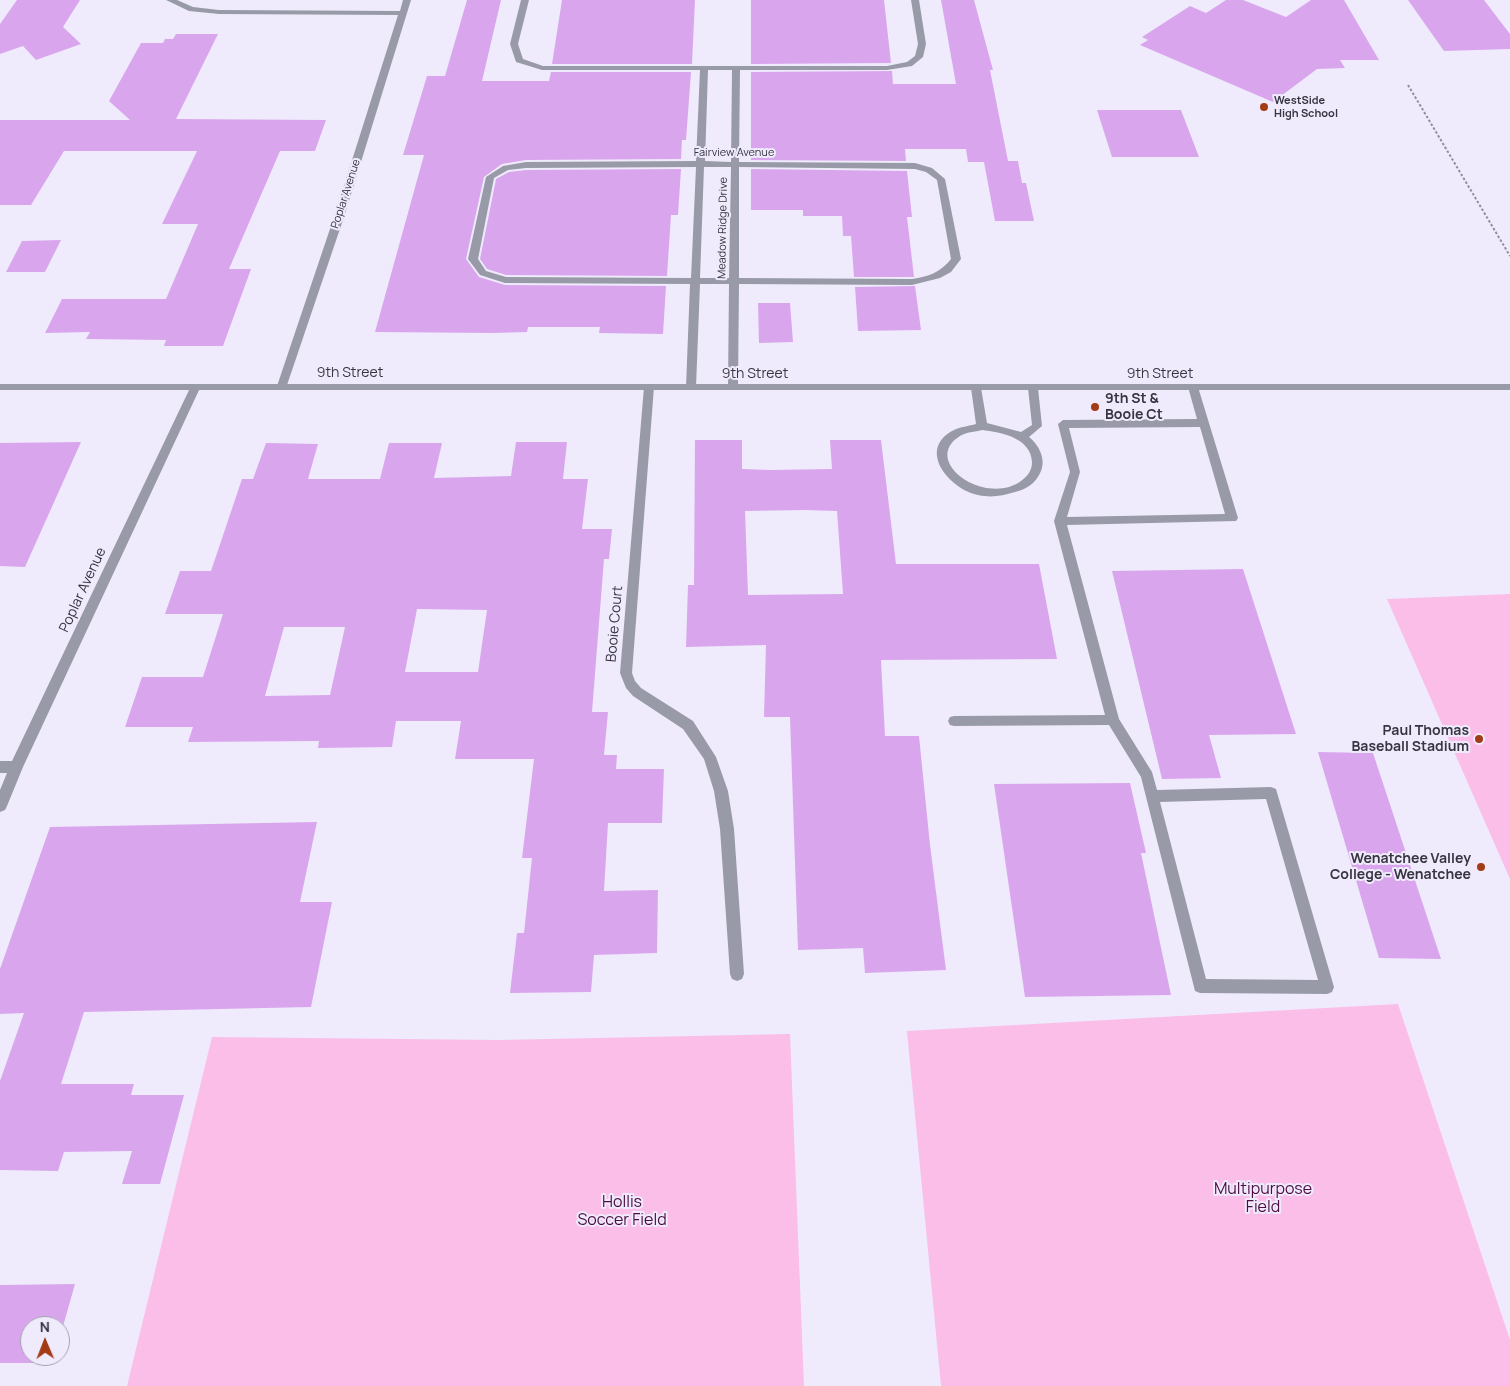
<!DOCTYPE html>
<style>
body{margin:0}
#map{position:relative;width:1510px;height:1386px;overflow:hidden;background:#efebfd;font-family:Manrope,sans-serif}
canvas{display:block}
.north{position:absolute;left:20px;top:1316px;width:50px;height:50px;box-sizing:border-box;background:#efebfd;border:1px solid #a6a2b2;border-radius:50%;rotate:359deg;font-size:14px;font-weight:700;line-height:20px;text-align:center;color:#383541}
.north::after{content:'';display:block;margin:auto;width:18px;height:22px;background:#a23c16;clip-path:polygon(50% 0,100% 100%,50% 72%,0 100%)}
</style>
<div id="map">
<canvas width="1510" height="1386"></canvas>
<div class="north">N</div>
</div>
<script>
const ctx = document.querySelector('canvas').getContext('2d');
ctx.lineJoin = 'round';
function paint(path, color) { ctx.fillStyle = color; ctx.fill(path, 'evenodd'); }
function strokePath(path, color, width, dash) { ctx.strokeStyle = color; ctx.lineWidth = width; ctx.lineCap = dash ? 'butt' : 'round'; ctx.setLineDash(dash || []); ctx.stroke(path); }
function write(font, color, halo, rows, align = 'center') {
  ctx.font = font + ' Manrope,sans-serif'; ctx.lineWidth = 4; ctx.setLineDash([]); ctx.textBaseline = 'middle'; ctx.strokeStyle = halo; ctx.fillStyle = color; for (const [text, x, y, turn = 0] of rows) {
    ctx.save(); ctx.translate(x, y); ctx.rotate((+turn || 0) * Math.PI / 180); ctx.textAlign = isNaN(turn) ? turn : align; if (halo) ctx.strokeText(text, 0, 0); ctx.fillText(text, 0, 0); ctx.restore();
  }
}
paint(new Path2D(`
 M1510,594V879L1387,599Z
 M1398,1004L1510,1340V1386H941L907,1031Z
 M790,1034L804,1386H127L212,1037L499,1040Z`), '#fabee9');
paint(new Path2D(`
 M17,0H80L63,27L81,44L36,60L23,46L0,54V24Z
 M467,0H501L482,81H549L551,72H691L686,140H682L681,159L526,160L502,164L484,177L466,259L479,277L505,285L666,286L663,334L599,333L600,327H528L527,332L493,333L375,332L424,155H403L427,76H445Z
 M562,0H695L692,64H552Z
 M751,0H884L891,63L751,64Z
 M941,0H974L993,70H990L1008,161H1018L1022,183H1026L1034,221H995L984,162H968L966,149H905L906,161L751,160V72L892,71L893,84H956Z
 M1226,0H1243L1286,17L1311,0H1344L1379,60H1340L1345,68L1317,69L1273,102L1140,45L1148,40L1142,37L1190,6L1206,13Z
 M1408,0H1484L1510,34V49L1444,51Z
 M176,34H218L176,119L326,120L315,151H280L229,269H251L223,346H164L166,340L86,339L90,332L45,333L62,299H166L198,224H162L197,151H64L31,205H0V120H130L109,101L141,43H163L165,39H173Z
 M1097,110H1181L1199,157H1112Z
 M681,169L678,215H671L667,276L506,275L487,269L480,259L496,179L509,172L526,170Z
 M751,169L907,171L912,217H907L914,277H854L851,236H843L842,216H803V210H751Z
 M61,240L45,272H6L22,241Z
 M915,286L921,330L858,331L855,287Z
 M758,303H790L793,342L759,343Z
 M695,440H742V469L770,470L832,469L830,440H881L896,564H1039L1057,659L881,660L885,736H919L930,845L946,970L865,973L863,948L798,950L790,717H764L766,645L686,647L688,585H694ZM804,510L837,511L843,594L748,595L745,511Z
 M81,442L25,567L0,566V443Z
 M516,442H567L563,479H588L582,529H612L609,559H604L592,712H608L604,755H617L616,769H664L662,823H608L604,891L658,890L657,953L594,955L591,992L510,993L517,933H524L532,858H522L534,759H455L461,721H396L392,747L318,748L319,741L188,742L193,727H125L142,677H203L223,614H165L180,571H211L242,479H253L266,443L318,444L308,479H380L389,443H442L434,478L511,476ZM417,609L487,610L478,672H405ZM284,627H345L330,695L265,696Z
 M1243,569L1296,734L1209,735L1221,778L1162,779L1112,571Z
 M1318,752L1373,753L1441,959L1379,958Z
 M1130,783L1146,853H1141L1171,995L1025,997L994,784Z
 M317,822L300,902H332L311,1007L84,1012L61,1084H134L131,1095H184L160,1184H122L132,1151L64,1152L58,1171L0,1170V1081L24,1013L0,1014V969L50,827Z
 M75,1284L60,1337V1326H30V1356H55L53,1363H0V1285Z`), '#d9a6ed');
strokePath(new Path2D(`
 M1408,85L1510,256`), '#918e9d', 2, [2.5, 2]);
paint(new Path2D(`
 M1193,384L1198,387L1238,518L1236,521L1067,525L1119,719L1152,772L1157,790L1271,787L1276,789L1334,987L1332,992L1327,994L1200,993L1195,991L1141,777L1109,725L954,726L950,725L948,721L950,717L954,716L1105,715L1054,521L1070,472L1058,424L1063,420L1197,419L1188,387ZM1200,427L1225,514L1067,517L1080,472L1069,428ZM1266,799L1318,980L1206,979L1160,802Z
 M976,385L981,388L987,423L1021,432L1032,425L1028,388L1033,385L1038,388L1042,426L1029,437C1039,445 1046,459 1041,471C1036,483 1027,489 1015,492C1002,496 991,498 978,495C949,489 916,449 954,430C960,427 969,426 976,424L971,388ZM982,430C1001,432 1031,438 1032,462C1032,470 1028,476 1021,481C985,507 920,461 960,436C966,432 975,432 982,430Z`), '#989ba7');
paint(new Path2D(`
 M166,0H177L193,7L219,10L400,11L403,0H411L344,217L286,388L282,389L277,386L334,217L398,15L219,14L189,11Z
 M521,0H529L518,44L523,59L543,66H887L907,62L915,56L918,44L911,0H919L926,44L923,57L912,66L887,70H740L739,162L915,163L932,168L945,179L961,259L951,272L940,278L912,285L739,284L738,387L733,390L728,387L729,284H700L696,387L691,390L686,387L690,284L505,283L480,275L468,259L486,177L503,166L526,162L696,161L700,70H542L516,62L510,44ZM708,70H732L731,162L705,161ZM696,167L691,278L506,277L486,271L478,259L494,178L508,170L526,168ZM704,167H731L729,278H700ZM739,167L915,169L926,172L937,180L951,259C941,272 928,277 912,279L739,278Z
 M649,384L654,387L632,673L635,681L641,688L693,721L716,757L728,791L734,829L744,974L742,979L737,981L732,979L730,974L720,829L714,791L704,759L683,729L633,696L626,688L620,673L644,387Z
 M195,385L200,388L23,767L7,806L5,810L0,812V790L7,773H0V761H12L190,388Z`), '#989ba7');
paint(new Path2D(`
 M0,384H1510V390H0Z`), '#989ba7');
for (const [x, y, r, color] of [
 [1264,107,5,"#a23c16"],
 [1095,407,5,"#a23c16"],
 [1479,739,5,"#a23c16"],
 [1481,867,5,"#a23c16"]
]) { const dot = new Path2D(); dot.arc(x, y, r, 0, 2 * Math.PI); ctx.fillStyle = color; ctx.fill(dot); strokePath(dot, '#efebfd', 2); }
write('bold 11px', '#383541', '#efebfd', [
 ["WestSide",1274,101],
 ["High School",1274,114]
], 'left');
write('11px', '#383541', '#efebfd', [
 ["Fairview Avenue",734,153],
 ["Poplar Avenue",346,194,-72],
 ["Meadow Ridge Drive",723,228,-89]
]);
write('14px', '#383541', '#efebfd', [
 ["9th Street",350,373],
 ["9th Street",755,374],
 ["9th Street",1160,374],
 ["Poplar Avenue",83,590,-65],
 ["Booie Court",615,624,-85]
]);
write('bold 14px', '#383541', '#efebfd', [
 ["9th St &",1105,399,"left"],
 ["Booie Ct",1105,415,"left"],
 ["Paul Thomas",1469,731],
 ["Baseball Stadium",1469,747],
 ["Wenatchee Valley",1471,859],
 ["College - Wenatchee",1471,875]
], 'right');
write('16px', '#4e0d42', '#efebfd', [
 ["Multipurpose",1263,1190],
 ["Field",1263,1208],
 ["Hollis",622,1203],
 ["Soccer Field",622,1221]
]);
</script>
